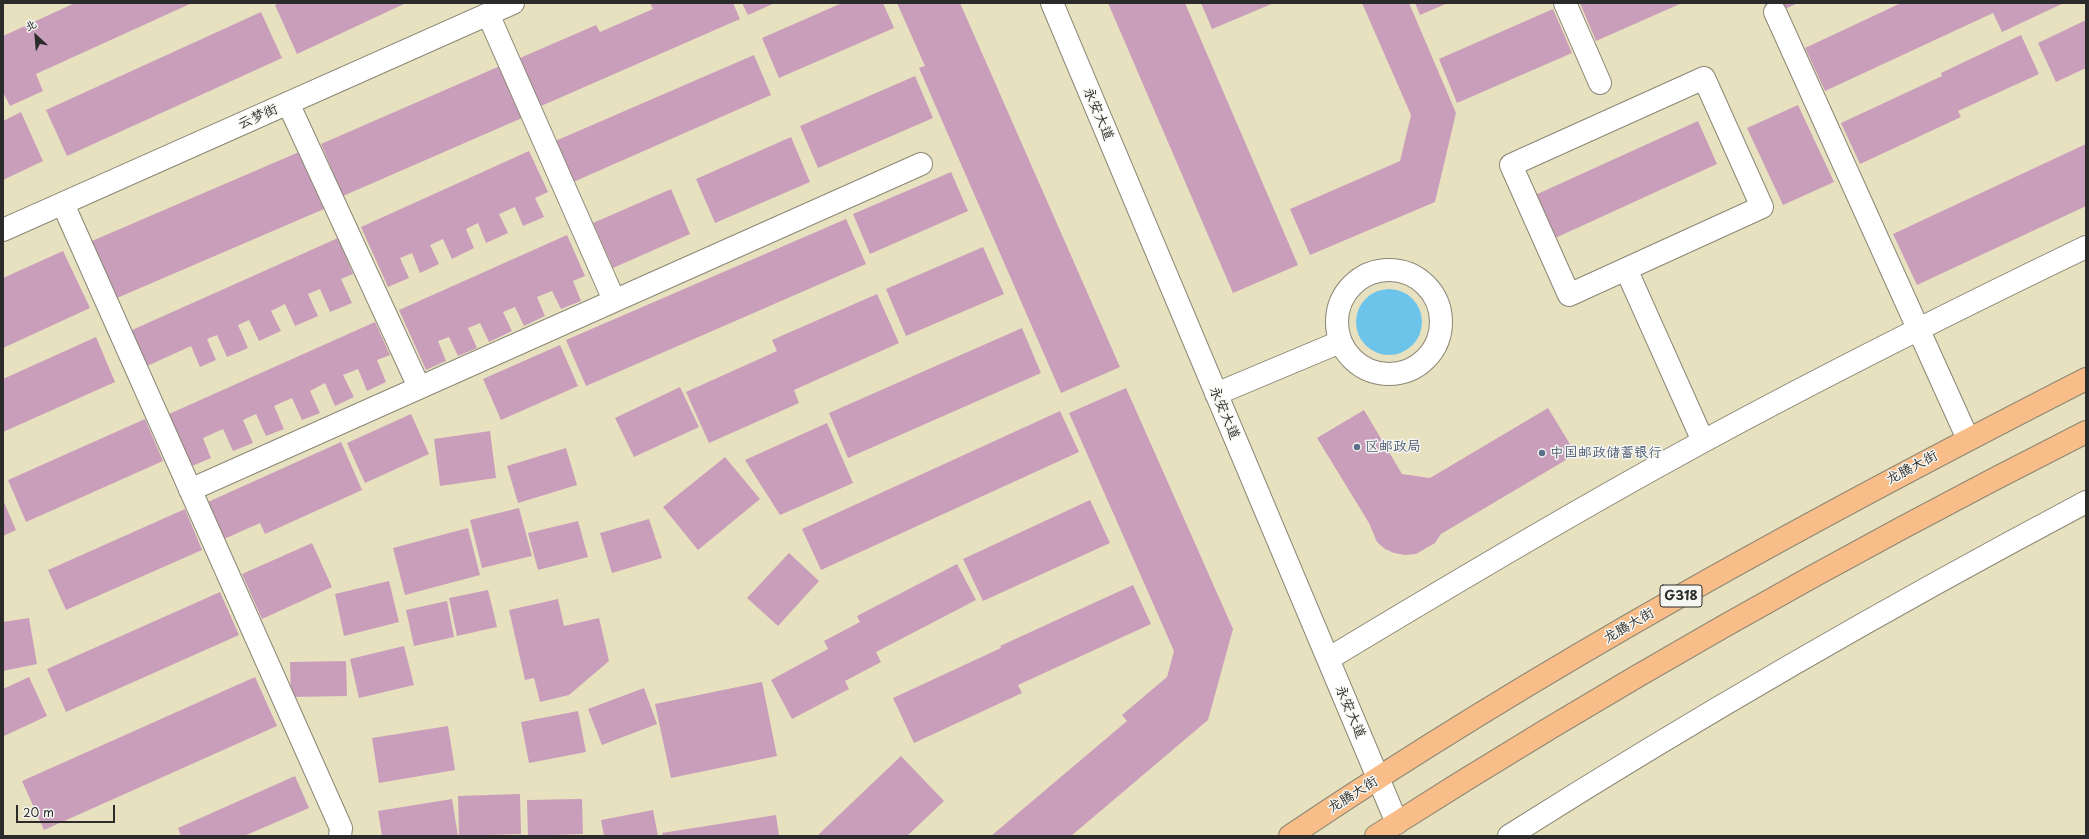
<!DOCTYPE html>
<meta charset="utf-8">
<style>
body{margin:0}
#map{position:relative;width:2089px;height:839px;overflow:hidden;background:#e8e1bf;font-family:"Playpen Sans","LXGW WenKai TC",sans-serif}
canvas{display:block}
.frame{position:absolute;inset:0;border:4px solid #2b2b2b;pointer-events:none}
.north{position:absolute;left:16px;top:16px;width:40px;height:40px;-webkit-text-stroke:3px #f6f6f2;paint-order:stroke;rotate:334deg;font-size:11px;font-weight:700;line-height:16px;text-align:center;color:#2b2b2b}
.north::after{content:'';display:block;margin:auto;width:14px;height:18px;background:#2b2b2b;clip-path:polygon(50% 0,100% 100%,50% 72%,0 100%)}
.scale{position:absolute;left:16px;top:805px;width:99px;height:18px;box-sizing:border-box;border:2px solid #2b2b2b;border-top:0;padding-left:5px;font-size:12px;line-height:14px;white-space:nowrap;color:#2b2b2b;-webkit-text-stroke:3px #f6f6f2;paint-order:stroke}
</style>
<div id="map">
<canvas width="2089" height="839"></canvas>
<div class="frame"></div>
<div class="north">北</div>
<div class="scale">20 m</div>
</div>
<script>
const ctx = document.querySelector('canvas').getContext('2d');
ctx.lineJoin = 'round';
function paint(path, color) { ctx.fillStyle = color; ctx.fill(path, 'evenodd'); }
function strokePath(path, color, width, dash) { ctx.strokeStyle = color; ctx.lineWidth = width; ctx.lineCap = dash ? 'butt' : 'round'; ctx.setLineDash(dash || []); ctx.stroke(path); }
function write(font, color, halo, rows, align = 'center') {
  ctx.font = font + ' "Playpen Sans","LXGW WenKai TC",sans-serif'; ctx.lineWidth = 3; ctx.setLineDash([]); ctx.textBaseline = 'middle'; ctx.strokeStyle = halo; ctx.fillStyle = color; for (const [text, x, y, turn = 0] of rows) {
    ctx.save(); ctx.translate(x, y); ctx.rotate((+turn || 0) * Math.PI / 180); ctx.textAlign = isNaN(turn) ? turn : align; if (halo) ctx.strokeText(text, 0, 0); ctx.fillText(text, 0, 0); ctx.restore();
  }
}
paint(new Path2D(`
 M1356 322a33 33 0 1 1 66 0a33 33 0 1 1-66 0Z`), '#6dc4ea');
paint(new Path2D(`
 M75,3H192L36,74L43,91L10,106L3,92V36Z
 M280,3H406L297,54L275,5Z
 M650,3H733L740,19L541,106L520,58L596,25L600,32L653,9Z
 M742,3H775L748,15Z
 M842,3H883L894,28L779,78L762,38Z
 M897,3H960L1120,367L1061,393L919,68L925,66Z
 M1108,3H1185L1298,265L1233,293Z
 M1201,3H1274L1212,29Z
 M1362,3H1409L1456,113L1435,202L1310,255L1290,209L1400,161L1411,115Z
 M1415,3H1448L1420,15Z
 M1580,3H1682L1596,41Z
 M1782,3H1798L1785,9Z
 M1901,3H2064L2002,32L1993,13L1825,91L1805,48Z
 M1553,9L1572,53L1457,103L1439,59Z
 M261,12L282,58L67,156L46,110Z
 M2086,20V68L2056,82L2038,43Z
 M2021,35L2039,74L1958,111L1961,117L1860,164L1841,123L1942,76L1941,73Z
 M754,55L771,95L571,183L553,142Z
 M500,66L522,118L343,196L321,144Z
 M915,76L933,118L818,168L800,126Z
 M1798,105L1834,182L1783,205L1747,128Z
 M21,112L43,161L3,180V121Z
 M1698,121L1717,164L1553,239L1533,196Z
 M791,137L810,182L715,223L696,179Z
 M2086,144V206L1917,285L1893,234Z
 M529,151L548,192L535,198L544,217L523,226L515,207L499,214L508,233L486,243L478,223L466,229L474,248L452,259L443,239L430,245L439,264L420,273L412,253L400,258L409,278L388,287L361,227Z
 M299,152L324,209L117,298L92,241Z
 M951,172L968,211L870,254L853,214Z
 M671,189L690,234L613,268L593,223Z
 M846,219L866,264L586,386L566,340Z
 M567,235L585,276L573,281L581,301L561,309L552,291L537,297L545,316L524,326L515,307L503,312L512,331L489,342L480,323L468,328L477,348L458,356L449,337L438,341L446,361L426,370L399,310Z
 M338,238L353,274L341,279L352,303L330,312L320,289L308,294L318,316L295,326L285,304L271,311L281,331L259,341L249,320L238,325L248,348L227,357L217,335L207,339L216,360L200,367L191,346L147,366L132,330Z
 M983,247L1004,294L906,336L886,289Z
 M63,251L90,308L3,348V278Z
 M877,294L899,343L794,390L799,403L709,443L686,392L777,351L772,340Z
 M375,322L390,355L377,360L386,382L367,391L358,369L343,375L354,397L335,406L325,383L310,391L320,413L302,420L292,398L274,406L284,429L266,436L256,414L243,420L253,443L233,451L223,429L203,438L211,458L192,466L169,414Z
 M1022,328L1041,373L848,458L829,413Z
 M96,337L115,382L3,432V379Z
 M560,345L578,386L501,420L483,379Z
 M680,387L699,427L634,457L615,418Z
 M1126,388L1233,629L1208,720L1071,836H991L1127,721L1122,715L1167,677L1174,651L1069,413Z
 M1548,408L1576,454L1441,534L1435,543L1416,554L1405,555L1394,553L1385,549L1377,542L1369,523L1317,438L1364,410L1402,474L1430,478Z
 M1060,411L1079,452L821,570L802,529Z
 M411,414L429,454L365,483L347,443Z
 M145,419L163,461L26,522L8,480Z
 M827,423L853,483L780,515L745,460Z
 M490,431L496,478L440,486L434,439Z
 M341,442L362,490L265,534L260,523L224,539L208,502Z
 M566,448L577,485L518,503L507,466Z
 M725,457L760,499L698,550L663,507Z
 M3,500L16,530L3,536Z
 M1090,500L1110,543L983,601L963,559Z
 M519,508L532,556L482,568L470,520Z
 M185,509L202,550L66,610L48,570Z
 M649,519L662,558L612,573L600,533Z
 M578,521L588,557L538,570L528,533Z
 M468,528L480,575L405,595L393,548Z
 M312,543L332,587L262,619L242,574Z
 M789,553L819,581L778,626L747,598Z
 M957,564L976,600L876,652L881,662L845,681L849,689L792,719L771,680L828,649L824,641L860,622L857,616Z
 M389,581L399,622L344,636L335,594Z
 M1133,585L1151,624L1018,685L1022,693L914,743L893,698L1001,648L1000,646Z
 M488,590L497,627L457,636L449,598Z
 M220,592L239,635L66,712L47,669Z
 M558,599L564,626L599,618L609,661L569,695L540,702L534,678L525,680L509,610Z
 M447,601L454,637L414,646L406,610Z
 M29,618L37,664L3,671V622Z
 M404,646L414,685L359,698L350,659Z
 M346,661L347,696L291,697L290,662Z
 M29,677L47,716L4,736L3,689Z
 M255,677L277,726L44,830L22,781Z
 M762,682L777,756L671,778L655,704Z
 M644,688L657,724L602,745L588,709Z
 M578,711L586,752L529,763L521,722Z
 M448,726L455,770L379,783L372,738Z
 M901,756L944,801L907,836H817Z
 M295,776L309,808L244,836H181L178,828Z
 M520,794L521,834L459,836L458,796Z
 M452,799L458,836H382L378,811Z
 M582,799L583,834L528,836L527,800Z
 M653,810L658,836H604L601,820Z
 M776,815L779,836H663L662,833Z`), '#c99ebb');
const minor = new Path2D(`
 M1052,3L1397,823
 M1565,3L1600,83
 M1775,12L1968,439
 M488,14L614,300
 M1704,78L1762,207L1569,295L1511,165Z
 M288,103L419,387
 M63,204L341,828L340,836
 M3,230L513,3
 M1626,269L1703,441
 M1337 322a52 52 0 1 1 104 0a52 52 0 1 1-104 0Z
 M1216,394L1340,342
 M190,490L921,164
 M1328,659C1444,589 1561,519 1680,454C1813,381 1949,313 2086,247
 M1509,836C1697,717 1890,606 2086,502`);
const highway = new Path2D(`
 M1290,836C1544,665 1814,518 2086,379
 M1376,836C1606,689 1843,555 2086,432`);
strokePath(minor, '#8a8675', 24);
strokePath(highway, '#8a8675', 24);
strokePath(minor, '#fff', 22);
strokePath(highway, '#f8bd88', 22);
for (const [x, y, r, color] of [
 [1357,447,4,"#5c6f8a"],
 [1542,453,4,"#5c6f8a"]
]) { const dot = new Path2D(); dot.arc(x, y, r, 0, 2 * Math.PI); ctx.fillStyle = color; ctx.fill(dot); strokePath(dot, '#f6f6f2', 1.5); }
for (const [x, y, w] of [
 [1681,596,42]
]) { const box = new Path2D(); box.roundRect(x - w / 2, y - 11, w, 22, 3); ctx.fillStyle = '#f6f6f2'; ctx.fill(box); strokePath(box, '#2b2b2b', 1); }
write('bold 13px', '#2b2b2b', null, [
 ["G318",1681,596]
]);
write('14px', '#2b2b2b', '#f6f6f2', [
 ["永安大道",1098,114,67],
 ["云梦街",258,117,-24],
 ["永安大道",1224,413,67],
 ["龙腾大街",1912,468,-28],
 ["龙腾大街",1629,626,-30],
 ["永安大道",1350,712,67],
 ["龙腾大街",1353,795,-32]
]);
write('14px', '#4e5e75', '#f6f6f2', [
 ["区邮政局",1365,447],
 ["中国邮政储蓄银行",1550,453]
], 'left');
</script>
